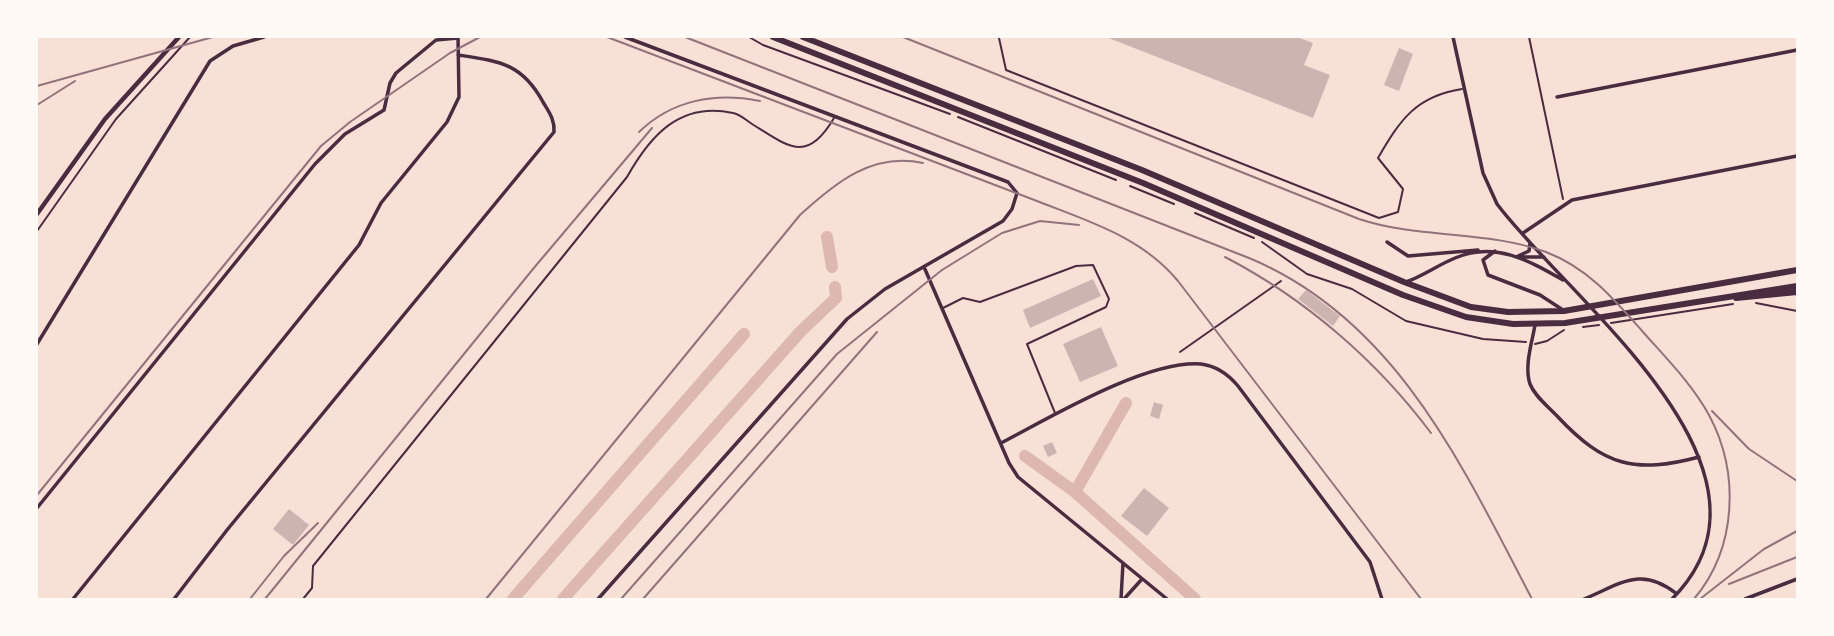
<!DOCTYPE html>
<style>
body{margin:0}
#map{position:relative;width:1834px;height:636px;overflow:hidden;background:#f7e1d7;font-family:"Fira Sans Condensed",sans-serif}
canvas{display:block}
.frame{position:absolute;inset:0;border:38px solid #fffaf5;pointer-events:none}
</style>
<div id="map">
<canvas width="1834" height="636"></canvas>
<div class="frame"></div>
</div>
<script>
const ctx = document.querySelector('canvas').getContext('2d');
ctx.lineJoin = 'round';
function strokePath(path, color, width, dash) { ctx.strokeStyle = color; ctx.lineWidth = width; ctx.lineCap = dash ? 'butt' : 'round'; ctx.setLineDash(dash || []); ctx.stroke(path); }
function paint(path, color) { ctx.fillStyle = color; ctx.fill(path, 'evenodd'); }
strokePath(new Path2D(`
 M827,237L832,267
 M1025,456L1075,492L1195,599
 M1075,492L1126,403
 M513,599L744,334
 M563,599L801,331L836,298L835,287`), '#dcb8b0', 12);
paint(new Path2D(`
 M1106,37H1297L1313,43L1304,65L1330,75L1313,118Z
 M1399,48L1413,54L1399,91L1384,85Z
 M1093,279L1101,296L1030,328L1023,310Z
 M1306,290L1340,316L1333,326L1298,299Z
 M1101,327L1118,366L1080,382L1063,344Z
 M1154,402L1163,405L1159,419L1150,416Z
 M1052,442L1057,453L1048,457L1043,446Z
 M1144,488L1169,508L1147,536L1121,516Z
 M289,509L309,525L293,545L273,529Z`), '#ccb4b1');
strokePath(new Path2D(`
 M749,37L763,45L950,114
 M1529,37L1563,199
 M958,117L1116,180
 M1130,186L1174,204
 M1195,213L1254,238
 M37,231L116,119L190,37
 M1262,242L1307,274L1352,289L1406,321L1483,339L1526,342
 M1756,303L1797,311
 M1611,323L1733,304
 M1583,327L1599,325
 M1535,344L1547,341L1564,330
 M1180,352L1281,281`), '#4a2c40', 2);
strokePath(new Path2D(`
 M999,38L1006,70L1379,218L1398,212L1403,189L1378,158C1400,120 1416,96 1462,89
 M943,308L963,298L980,302L1076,266L1093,265L1109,299L1106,307L1027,344L1055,413
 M303,599L312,588L313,566L627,177C650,136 680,101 733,113C740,114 747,121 752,124C789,147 807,164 834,118`), '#4a2c40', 2);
strokePath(new Path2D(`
 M1453,37L1483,173L1497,204C1568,299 1801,470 1672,599
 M1557,97L1797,50
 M1523,233L1572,200L1797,156
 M1387,242L1408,256L1478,250
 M1495,251L1483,260L1488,275L1540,295L1563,310
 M1518,256L1529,251L1530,243
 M1522,257H1544
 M924,267L1009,463L1018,477L1167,599
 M1406,282C1423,276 1438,265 1455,258C1495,241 1528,260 1563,280
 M1535,325C1532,343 1524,366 1530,384C1535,397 1549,407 1558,417C1604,466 1635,474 1699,457
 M37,344L210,61L233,46L264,37
 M1001,443C1051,417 1146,360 1201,364C1217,366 1228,374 1238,386L1370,562L1382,599
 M37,508L315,164L345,134L384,110L390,83L396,73L436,40L458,38
 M73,599L359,245L381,203L447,122L459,97L458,37
 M174,599L227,530L554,132C555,120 549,112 543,102C522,63 499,61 458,55
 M598,599L847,319L885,289L1003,221L1012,209L1017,193L1008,182L625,37
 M1121,599L1123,563
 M1124,599L1142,579
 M1584,599C1621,584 1641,565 1677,594
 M1745,599L1797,579`), '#4a2c40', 3.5);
strokePath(new Path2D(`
 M37,214L105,119L179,37`), '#4a2c40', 4.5);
strokePath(new Path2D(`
 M773,37L1143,183L1403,295L1466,317L1513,324L1565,323L1797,286
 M803,37L1142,170L1404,282L1471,307L1508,312L1564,311L1797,270
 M1736,298L1797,292`), '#4a2c40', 6);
strokePath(new Path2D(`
 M607,37L1037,201C1088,221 1142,237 1178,281L1421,599
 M685,37L1249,258C1396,319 1463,467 1532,599
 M903,37L1359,219C1419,239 1486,230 1546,252C1588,268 1614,299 1643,332C1666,358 1692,384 1709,415C1740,473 1737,548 1694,599
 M37,86L213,37
 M37,105L75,81
 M639,132C672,100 715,92 760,101
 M1225,257C1306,299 1377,361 1431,433
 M1712,411L1749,449L1797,481
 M37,495L321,146L350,122L450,53L480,37
 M1729,584L1797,557
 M250,599L284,556L318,523
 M265,599L533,269L652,128
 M486,599L800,215C835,183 872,152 923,163
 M621,599L837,354L942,270L1002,233L1040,221L1079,225
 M643,599L877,332
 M1700,599L1764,549L1797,531`), '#8f747c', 2);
</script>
